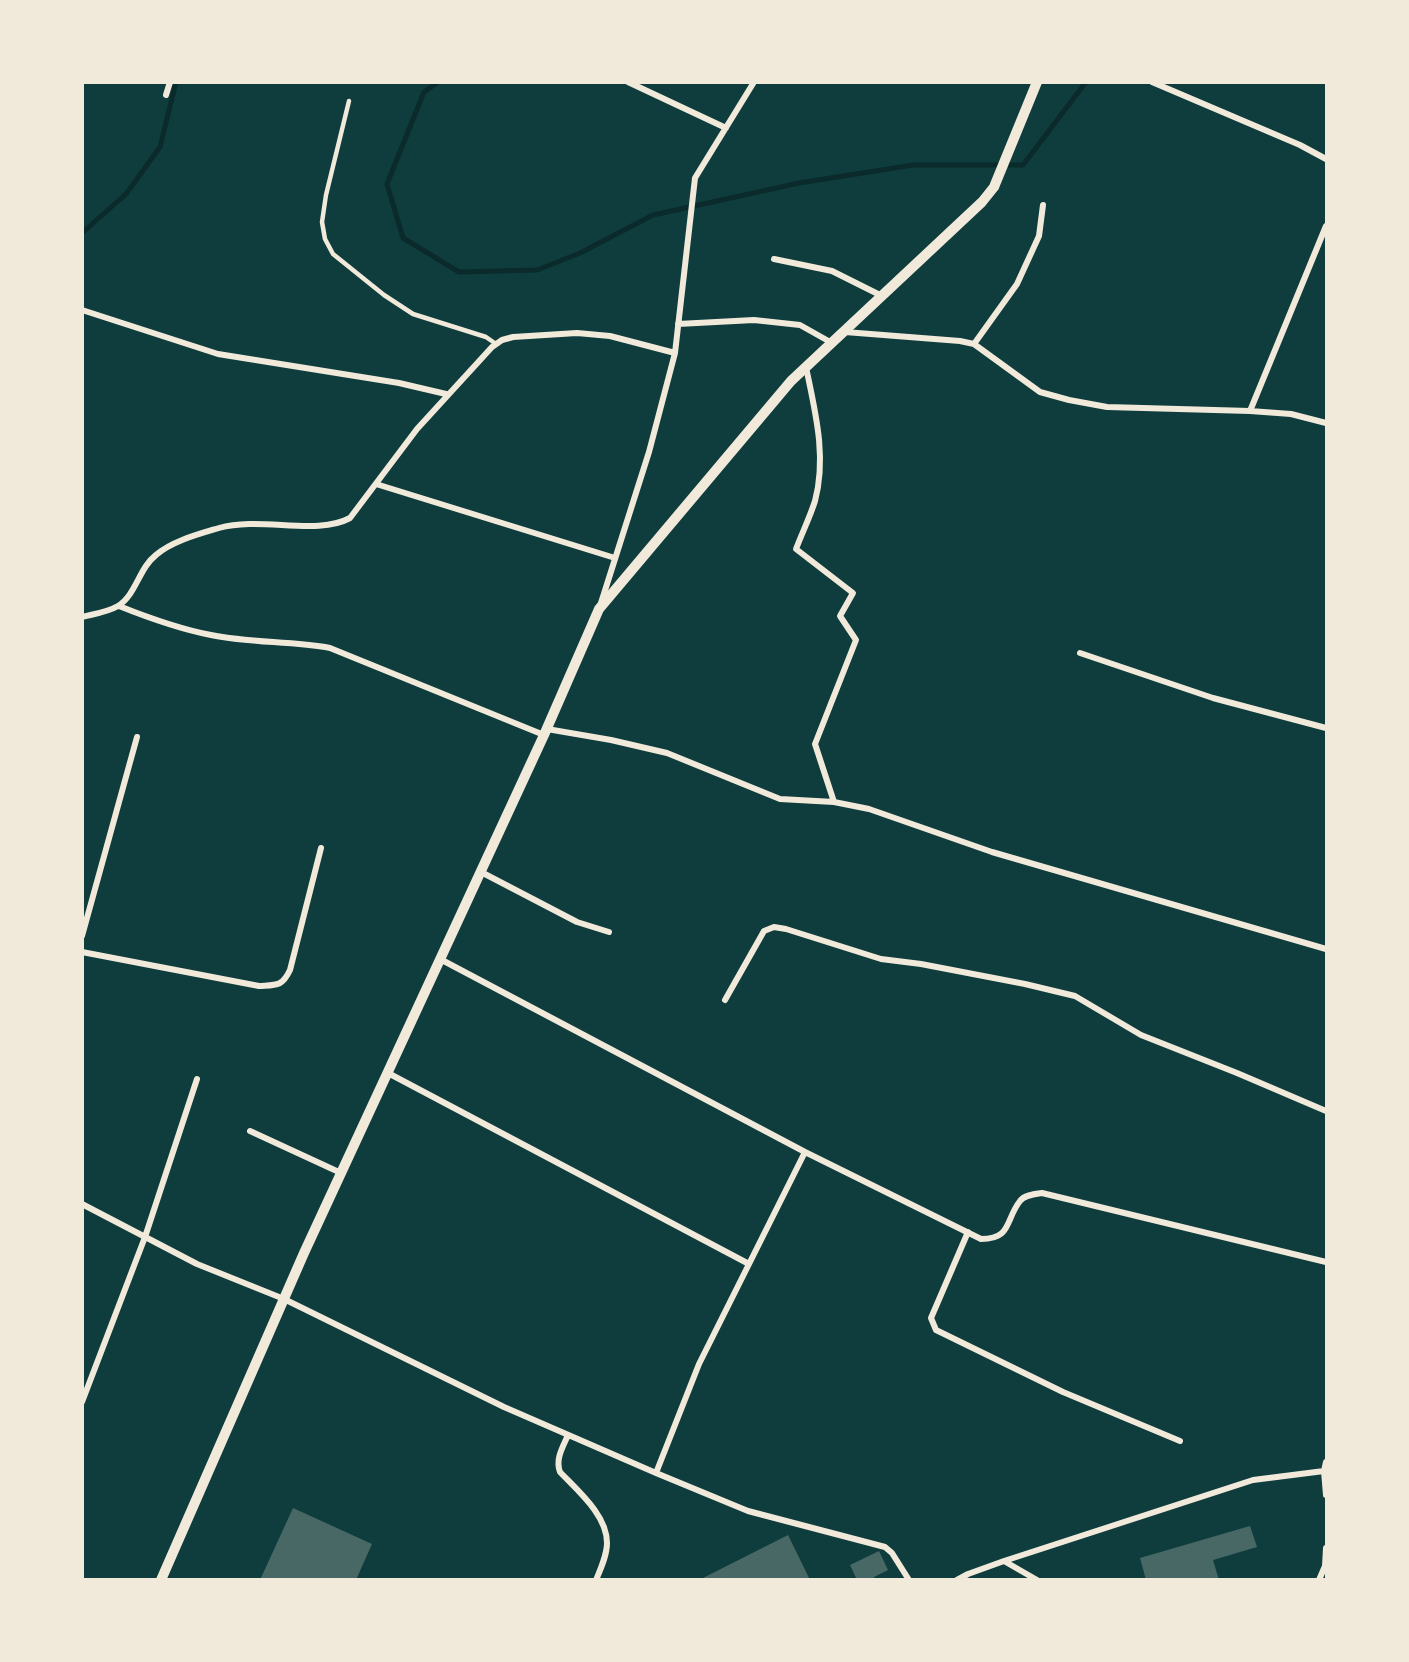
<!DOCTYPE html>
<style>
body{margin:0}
#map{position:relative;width:1409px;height:1662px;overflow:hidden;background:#0f3d3e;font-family:"Alegreya Sans",sans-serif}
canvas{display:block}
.frame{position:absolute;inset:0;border:84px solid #f1e9da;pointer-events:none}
</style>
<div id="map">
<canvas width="1409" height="1662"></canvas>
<div class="frame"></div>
</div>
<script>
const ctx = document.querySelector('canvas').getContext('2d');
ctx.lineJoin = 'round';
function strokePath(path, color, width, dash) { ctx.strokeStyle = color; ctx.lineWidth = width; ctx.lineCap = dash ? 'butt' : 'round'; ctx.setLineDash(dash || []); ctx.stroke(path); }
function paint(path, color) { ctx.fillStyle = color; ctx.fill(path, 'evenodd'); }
strokePath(new Path2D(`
 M438,82L424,92L387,184L403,238L459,272L537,270L580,253L653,215L799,183L913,165H1023L1086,82
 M82,233L126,194L160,147L176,82`), '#0a2a2b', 5);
paint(new Path2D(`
 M293,1508L372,1544L356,1580H260Z
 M1250,1526L1257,1547L1213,1560L1219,1580H1146L1140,1558Z
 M788,1535L810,1580H699Z
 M879,1551L888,1570L874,1577L875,1580H857L850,1565Z`), '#486865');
strokePath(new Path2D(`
 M349,101L326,195L322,222L325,239L333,254L384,295L413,314L486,337L496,344`), '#f1e9da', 4.5);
strokePath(new Path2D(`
 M628,82L726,128
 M1152,82L1300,145L1326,159
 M166,95L170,82
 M774,259L832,271L882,296
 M82,310L218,354L399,383L446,394
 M678,324L754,320L800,325L832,343
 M845,332L960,341L974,344L1040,392L1069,400L1107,407L1250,411L1291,414L1326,423
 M974,344L1017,284L1039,236L1043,205
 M806,367C815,411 827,456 815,501C810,517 802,533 796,549L853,593L840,616L856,640L815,744L834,802
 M1250,411L1326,226
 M376,484L615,558
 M601,603L649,452L675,353L695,178L754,82
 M119,606C149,618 179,629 211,635C249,643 291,641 330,648L544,735
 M82,617C94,614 108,612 118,606C136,595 139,568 156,555C172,541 199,534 219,528C260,516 317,536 350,518L417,429L492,347L502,340L513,337L577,333L610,336L675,353
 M1080,653L1213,698L1326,728
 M547,729L611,740L667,753L780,799L834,802L869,809L992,852L1326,949
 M481,872L577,922L609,932
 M82,936L137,737
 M82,952L259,986C276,985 282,987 290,970L321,848
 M440,959L805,1152L981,1239C1012,1239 1005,1220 1020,1201C1024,1195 1035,1194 1042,1193L1326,1262
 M725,1000L764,931L774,927L786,929L881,959L921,964L1025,984L1075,996L1141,1035L1237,1073L1326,1111
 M388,1073L749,1264
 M250,1131L341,1173
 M82,1204L197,1264L284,1299L504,1407L656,1473L748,1511L885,1547L892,1553L909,1580
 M968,1232L931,1318L936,1330L1063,1392L1180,1441
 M82,1402L145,1237L197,1079
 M568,1435C563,1447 555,1459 560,1472C578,1491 607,1515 607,1543C607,1555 601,1568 596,1580
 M1326,1462L1324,1471L1326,1495
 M656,1473L699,1364L805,1152
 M1004,1561L1253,1480L1324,1471
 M957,1580L968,1574L1004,1561L1037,1580
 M1319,1580L1325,1566L1326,1548`), '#f1e9da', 6);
strokePath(new Path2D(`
 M161,1580L304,1253L544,735L599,609L791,381L982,202L994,187L1037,82`), '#f1e9da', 10);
</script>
